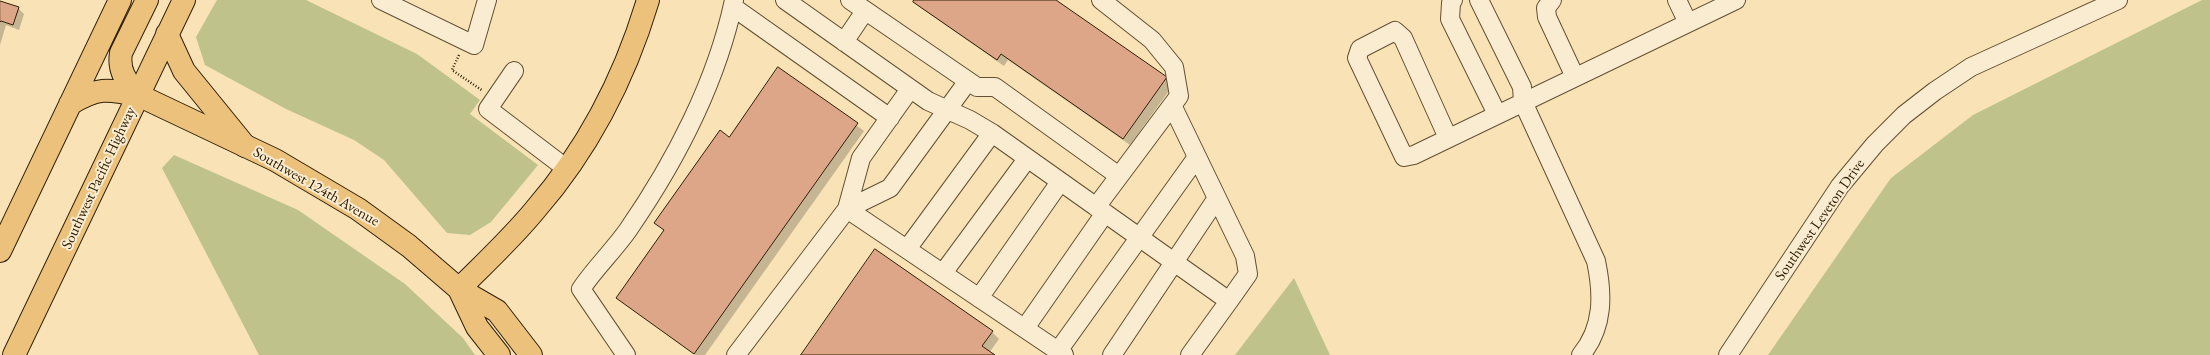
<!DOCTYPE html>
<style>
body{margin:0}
canvas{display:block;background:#f8e2b6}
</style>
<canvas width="2210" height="355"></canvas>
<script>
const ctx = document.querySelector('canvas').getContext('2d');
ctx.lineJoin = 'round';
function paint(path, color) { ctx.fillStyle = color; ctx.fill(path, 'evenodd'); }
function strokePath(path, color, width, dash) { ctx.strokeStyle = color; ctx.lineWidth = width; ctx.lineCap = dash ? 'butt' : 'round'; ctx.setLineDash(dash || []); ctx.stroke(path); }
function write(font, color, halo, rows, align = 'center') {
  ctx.font = font + ' "EB Garamond",serif'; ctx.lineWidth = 4; ctx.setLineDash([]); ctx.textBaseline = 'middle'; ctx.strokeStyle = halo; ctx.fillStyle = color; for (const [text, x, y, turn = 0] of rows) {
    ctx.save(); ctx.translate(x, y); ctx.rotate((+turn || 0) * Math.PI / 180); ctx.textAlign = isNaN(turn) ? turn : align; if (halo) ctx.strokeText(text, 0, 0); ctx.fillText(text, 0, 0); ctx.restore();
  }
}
paint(new Path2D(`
 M217,0H306L417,54L480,100L470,114L538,165L491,222L470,235L447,233L384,160L354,140L286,109L205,65L196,37Z
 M2202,0H2210V355H1768L1891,178L1973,115Z
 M174,155L298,210L405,284L463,338L475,355H259L162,168Z
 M1294,278L1330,355H1235Z`), '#c0c28c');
paint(new Path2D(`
 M916,0H1055L1166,78L1173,85L1130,145L1008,60L1004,66L921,8L914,2Z
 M0,2L18,8L24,14L19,30L6,25L0,45Z
 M779,68L864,131L705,355H695L617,298L664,231L656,223L729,138Z
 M992,332L999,339L989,353L993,355H802Z`), '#0003');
const building = new Path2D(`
 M914,0H1056L1167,77L1123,139L1001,54L997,60L913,2Z
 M0,1L19,7L13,25L1,21L0,22Z
 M778,67L858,123L694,354L616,298L664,230L654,223L720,130L729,137Z
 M875,249L993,331L982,346L995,355H801Z`);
paint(building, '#dea689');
strokePath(building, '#312006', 1);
const minor = new Path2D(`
 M381,0L474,45L487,0
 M785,0L928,101L970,120L992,133L1229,301L1190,355
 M850,0L977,87H995L1119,176
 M1453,0L1451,3L1450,19L1497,114
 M1479,0L1522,87L1523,102L1596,261C1603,294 1604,327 1581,355
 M1552,0L1546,8L1547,17L1575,77
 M1677,0L1688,23
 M733,7L890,118
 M844,42L865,11
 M514,71L488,109L567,169
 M910,89L861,158L847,209L1064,355
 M1172,105L1245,256L1248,274L1229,301
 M1448,138L1403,38L1395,31L1360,49L1357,58L1404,157L1414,155L1736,0
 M1096,207L1179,96L1174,67L1152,40L1101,0
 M907,249L992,133
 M943,273L1027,159
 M979,298L1060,182
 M1025,328L1105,213
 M1058,351L1197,157
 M626,355L581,289C595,268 614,250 628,230C675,162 717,81 734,0
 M736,355L847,209L890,188L968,81
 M1112,355L1217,198
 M1728,355L1840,186L1875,144L1904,115L1935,91L1971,67L2118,0`);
const major = new Path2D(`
 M138,95L275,160L358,209L409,246L459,289L497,311L531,355
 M459,289C485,263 512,238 535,210C588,149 625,77 648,0
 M459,289L477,327L499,355`);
const highway = new Path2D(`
 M167,34L184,71L245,146
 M138,95C126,81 118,71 121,53L147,0
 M70,104C98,87 107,89 138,95
 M0,251L120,0
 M14,355L184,0`);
strokePath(minor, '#635032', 20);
strokePath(major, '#312006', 24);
strokePath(highway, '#312006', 24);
strokePath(new Path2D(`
 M459,55L452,70L483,91`), '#312006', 2.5, [1, 2]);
strokePath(minor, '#faecd0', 18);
strokePath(major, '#ecc17b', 22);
strokePath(highway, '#ecc17b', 22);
write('15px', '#312006', '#faecd0', [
 ["Southwest Pacific Highway",99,178,-65],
 ["Southwest 124th Avenue",316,187,30],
 ["Southwest Leveton Drive",1820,220,-55]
]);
</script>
